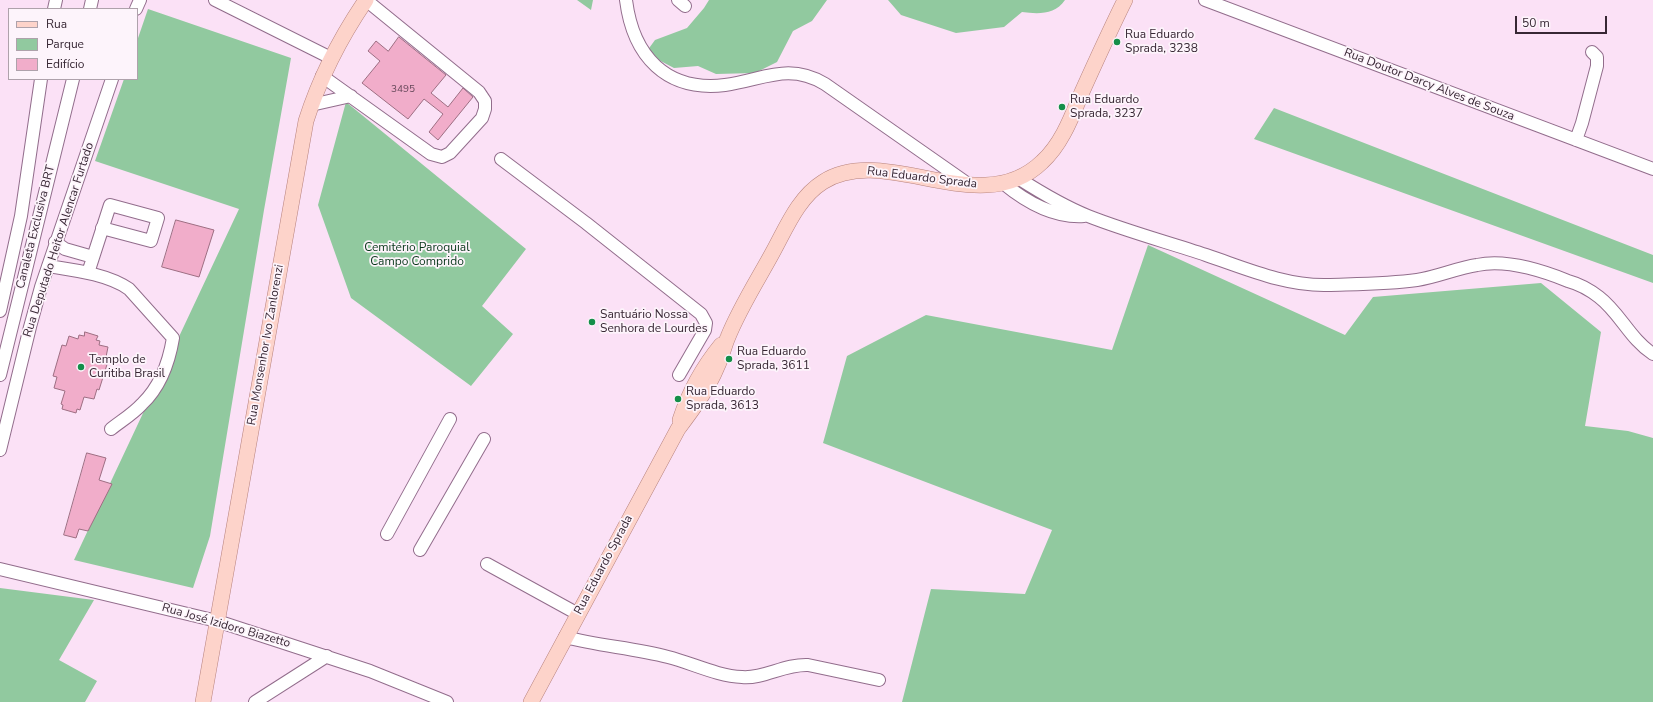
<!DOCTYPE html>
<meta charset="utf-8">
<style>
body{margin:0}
#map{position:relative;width:1653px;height:702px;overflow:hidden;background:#fbe1f6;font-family:"Nunito Sans",sans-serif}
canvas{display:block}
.legend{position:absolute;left:8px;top:8px;width:130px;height:72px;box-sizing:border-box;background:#fdf4fb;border:1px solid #aea2ab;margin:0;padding:5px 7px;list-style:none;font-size:12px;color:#372734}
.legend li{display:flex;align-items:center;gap:8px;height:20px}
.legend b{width:20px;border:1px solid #aea2ab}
.scale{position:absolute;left:1515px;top:16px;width:92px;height:18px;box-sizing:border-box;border:2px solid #372734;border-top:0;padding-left:5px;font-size:12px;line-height:14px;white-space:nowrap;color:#372734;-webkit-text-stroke:3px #fdf4fb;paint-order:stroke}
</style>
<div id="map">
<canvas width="1653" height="702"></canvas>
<ul class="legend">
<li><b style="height:5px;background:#fdd3ca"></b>Rua</li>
<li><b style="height:11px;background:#91c99f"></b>Parque</li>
<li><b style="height:11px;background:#f1adca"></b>Edifício</li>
</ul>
<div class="scale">50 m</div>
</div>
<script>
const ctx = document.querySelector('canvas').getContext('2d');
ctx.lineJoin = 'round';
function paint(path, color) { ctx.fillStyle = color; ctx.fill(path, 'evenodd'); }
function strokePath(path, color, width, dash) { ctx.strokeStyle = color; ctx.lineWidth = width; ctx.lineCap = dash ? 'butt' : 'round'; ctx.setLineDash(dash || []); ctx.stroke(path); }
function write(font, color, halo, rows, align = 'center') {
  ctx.font = font + ' "Nunito Sans",sans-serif'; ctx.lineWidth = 3.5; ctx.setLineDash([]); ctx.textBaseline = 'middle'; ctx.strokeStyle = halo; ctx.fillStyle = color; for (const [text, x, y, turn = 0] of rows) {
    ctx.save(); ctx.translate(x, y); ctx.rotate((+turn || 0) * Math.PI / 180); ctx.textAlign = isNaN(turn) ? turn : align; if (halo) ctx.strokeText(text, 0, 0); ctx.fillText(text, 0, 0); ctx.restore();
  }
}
paint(new Path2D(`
 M577,0H593L591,10Z
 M709,0H827L812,21L793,31L777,62L755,73L716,74L698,66L674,68L651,56L647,51L655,40L687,28L704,8Z
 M888,0H1065C1055,15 1038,14 1022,12L1004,27L956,33L901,15Z
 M148,9L291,58L264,210L210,536L193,588L74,560L239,209L95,161L124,79H137V41Z
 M346,102L526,249L482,306L513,334L471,386L351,298L318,205Z
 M1274,108L1653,255V283L1254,139Z
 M1148,245L1345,335L1373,297L1541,283L1601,332L1585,426L1628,431L1653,438V702H902L931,589L1025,594L1052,530L823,443L847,356L926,315L1112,350Z
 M0,588L94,600L59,660L97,681L85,702H0Z`), '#91c99f');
const building = new Path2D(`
 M399,37L446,75L431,93L448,107L463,88L473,97L438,140L429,132L443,114L424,99L408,119L362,83L380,61L368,51L376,41L388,51Z
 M176,220L214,230L199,277L162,267Z
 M85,332L98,336L96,340L100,341L99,345L108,347L106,357L109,358L99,390L97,389L94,399L84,397L80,410L77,409L76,413L62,409L63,405L61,404L65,391L54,388L57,377L53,376L62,345L66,346L69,336L78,339L79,335L84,336Z
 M87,453L106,458L99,480L112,484L88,531L79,529L76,538L64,535Z`);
paint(building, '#f1adca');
strokePath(building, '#9d6e82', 1);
const minor = new Path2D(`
 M215,0L331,58
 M626,0C633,56 666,92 725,85C763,80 788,62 825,84L968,184
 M678,0L685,6
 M1205,0L1653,169
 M54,9L56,0
 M90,9L92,0
 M136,9L140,0
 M322,76L431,154L442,157L450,153L482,118L485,109V101L479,92L366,0
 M311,105L351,96
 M1576,140L1582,123L1597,66V57L1592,52
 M501,159L586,223L701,314L706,323L705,330L679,375
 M1018,178C1040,192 1063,206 1088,216C1126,231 1167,242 1206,255C1245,268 1285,286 1327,285C1356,284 1388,284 1417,280C1437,277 1457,268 1477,265C1506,259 1541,270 1568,281C1579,284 1590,290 1599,297C1620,313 1630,339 1653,354
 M1003,183C1026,202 1054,218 1084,216
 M55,242L65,249L93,257
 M48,266C73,270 108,274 129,289L173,338C169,362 160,387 142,404C133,414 121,421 111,429
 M88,273L110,205L158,218L151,241L102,228
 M0,311L21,216L41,79
 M0,375L73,79
 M0,450L30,327L41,287L112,79
 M387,534L450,419
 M420,550L484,439
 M487,564L578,614
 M0,569L217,621L370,671L447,702
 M565,637C599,646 634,648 668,657C692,663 717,676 742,677C764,679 784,664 808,665L879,680
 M255,702L327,656`);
const major = new Path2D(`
 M680,420C689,392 703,367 721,345
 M203,702L306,121C320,77 340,38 366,0
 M531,702L678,429C693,409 708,389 717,367C722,357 724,346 728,337C740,307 759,278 774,250C787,226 799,197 823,182C885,142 980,222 1042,162C1062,144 1072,116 1082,92C1096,61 1110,30 1125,0`);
strokePath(minor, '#926d8c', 14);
strokePath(major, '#b7837e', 16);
strokePath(minor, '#fff', 12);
strokePath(major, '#fdd3ca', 15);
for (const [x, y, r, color] of [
 [1117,42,4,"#148e49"],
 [1062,107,4,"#148e49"],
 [592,322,4,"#148e49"],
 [729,359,4,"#148e49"],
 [81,367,4,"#148e49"],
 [678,399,4,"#148e49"]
]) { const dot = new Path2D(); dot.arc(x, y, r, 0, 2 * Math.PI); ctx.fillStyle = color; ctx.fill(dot); strokePath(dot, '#fdf4fb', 1.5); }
write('10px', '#66485a', null, [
 ["3495",403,90]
]);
write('12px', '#372734', '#fdf4fb', [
 ["Rua Eduardo",1125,35],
 ["Sprada, 3238",1125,49],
 ["Rua Eduardo",1070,100],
 ["Sprada, 3237",1070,114],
 ["Santuário Nossa",600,315],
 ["Senhora de Lourdes",600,329],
 ["Rua Eduardo",737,352],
 ["Sprada, 3611",737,366],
 ["Templo de",89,360],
 ["Curitiba Brasil",89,374],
 ["Rua Eduardo",686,392],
 ["Sprada, 3613",686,406]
], 'left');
write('12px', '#372734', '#fdf4fb', [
 ["Rua Doutor Darcy Alves de Souza",1429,85,21],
 ["Rua Eduardo Sprada",922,178,7],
 ["Canaleta Exclusiva BRT",36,227,-76],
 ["Rua Deputado Heitor Alencar Furtado",59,240,-72],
 ["Rua Monsenhor Ivo Zanlorenzi",266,345,-80],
 ["Rua Eduardo Sprada",604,565,-62],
 ["Rua José Izidoro Biazetto",226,626,16]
]);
write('12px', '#08371a', '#fdf4fb', [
 ["Cemitério Paroquial",417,248],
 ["Campo Comprido",417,262]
]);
</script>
